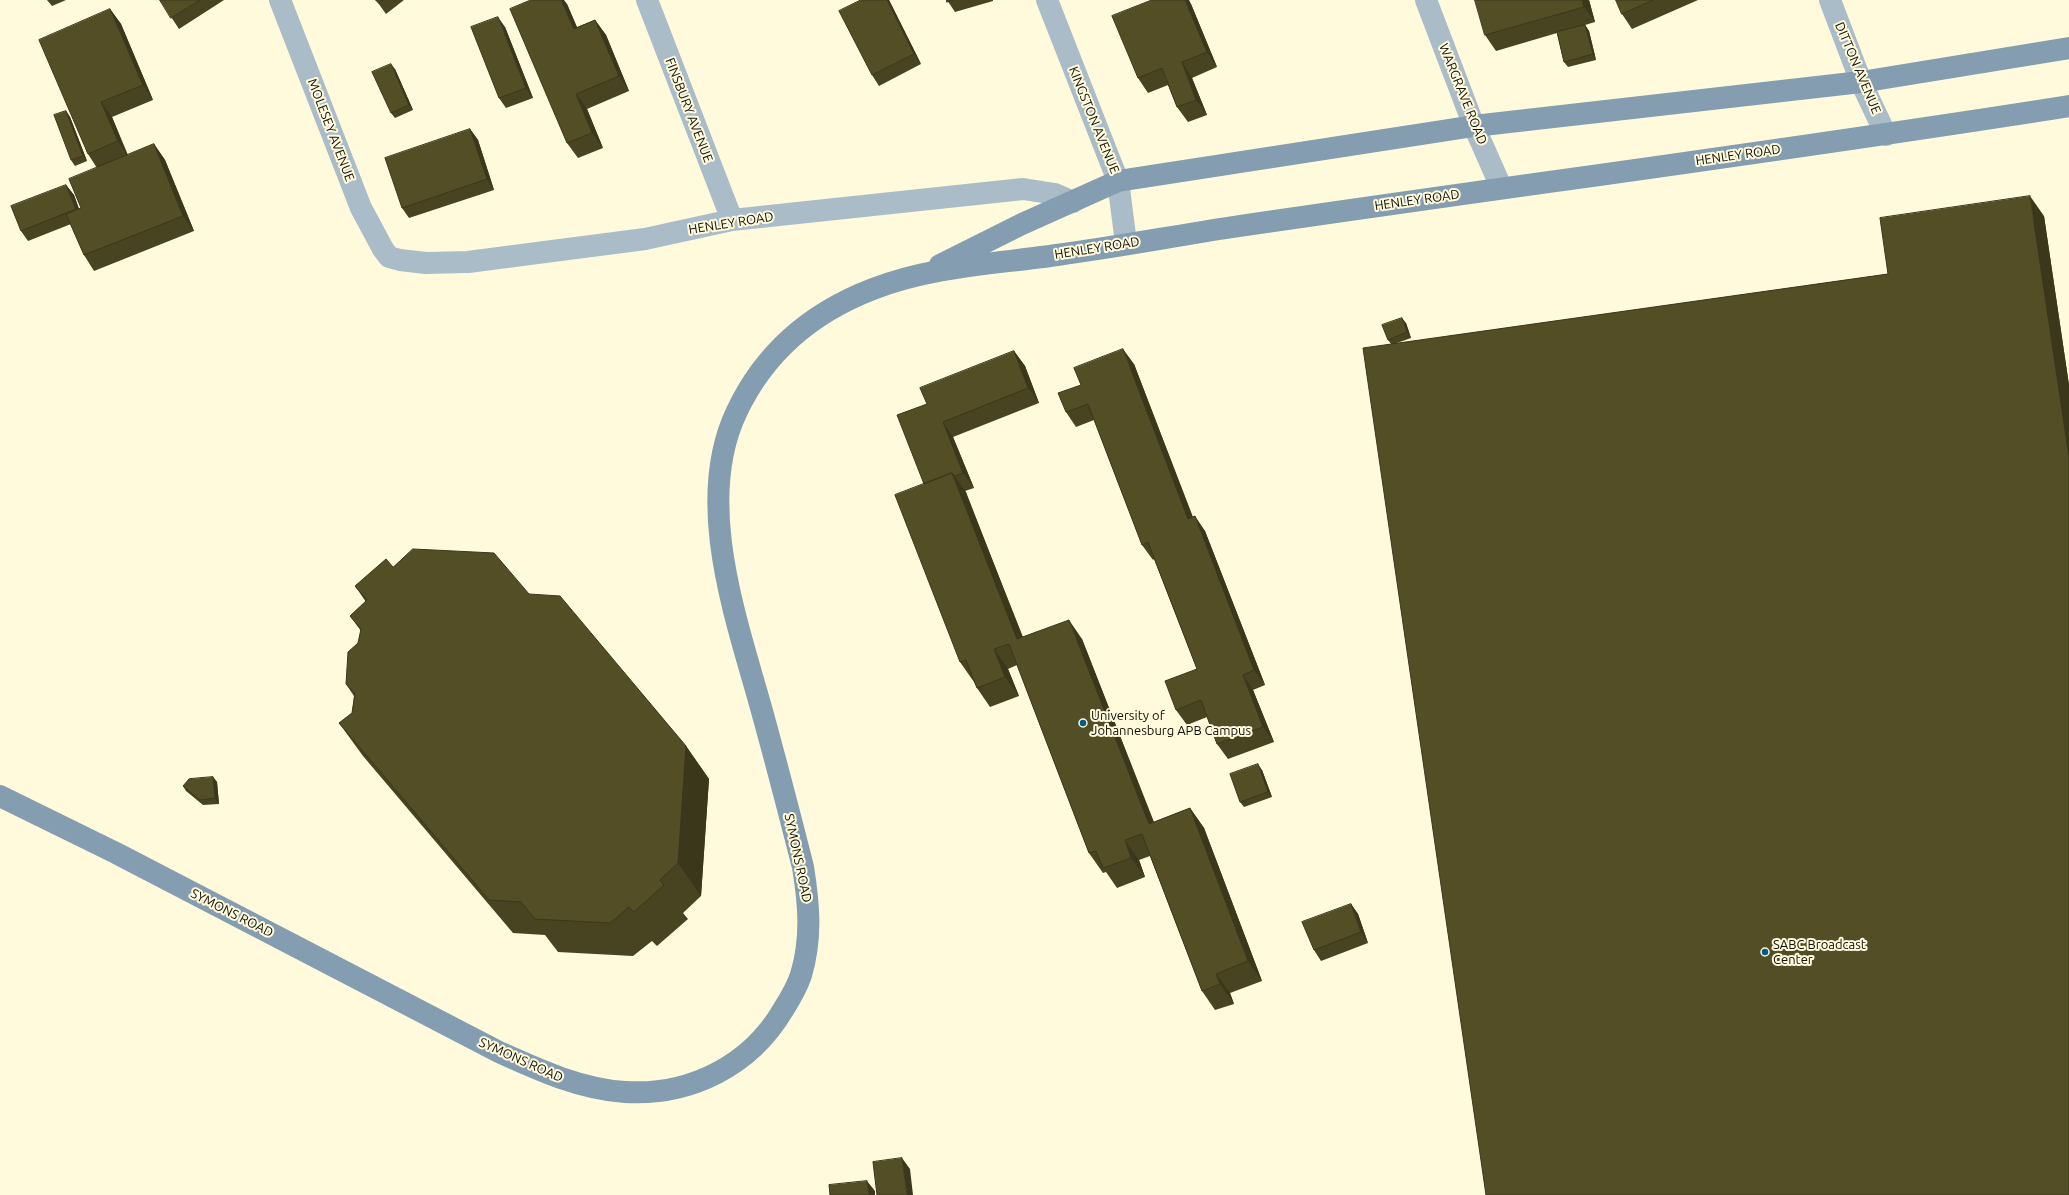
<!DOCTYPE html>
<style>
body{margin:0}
canvas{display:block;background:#fffadc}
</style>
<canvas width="2069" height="1195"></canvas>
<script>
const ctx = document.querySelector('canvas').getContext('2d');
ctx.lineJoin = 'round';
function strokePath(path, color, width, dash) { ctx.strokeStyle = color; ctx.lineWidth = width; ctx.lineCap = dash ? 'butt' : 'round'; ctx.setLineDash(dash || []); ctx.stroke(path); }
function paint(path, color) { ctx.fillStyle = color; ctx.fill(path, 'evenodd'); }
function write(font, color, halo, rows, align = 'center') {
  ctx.font = font + ' Ubuntu,sans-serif'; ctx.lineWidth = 4; ctx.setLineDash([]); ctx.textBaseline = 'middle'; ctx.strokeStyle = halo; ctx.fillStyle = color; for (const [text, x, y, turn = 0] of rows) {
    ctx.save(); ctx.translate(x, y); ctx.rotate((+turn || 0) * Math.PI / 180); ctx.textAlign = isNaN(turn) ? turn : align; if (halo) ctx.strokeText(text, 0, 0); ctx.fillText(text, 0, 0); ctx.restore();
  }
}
strokePath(new Path2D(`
 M280,0L361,208L383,249L389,257L400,260L426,263L468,262L645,239L732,220L1023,189L1055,194L1073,202
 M647,0L732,220
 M1047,0L1118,181L1126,243
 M1426,0L1474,126L1501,187
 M1830,0L1861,82L1886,135`), '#abbcc9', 22);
strokePath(new Path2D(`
 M940,265L1022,224L1118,181L1474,126L1861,82L2069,48
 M0,796L116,853L499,1052C539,1070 580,1089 625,1092C690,1096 750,1066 783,1010C790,999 797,987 801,975C812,938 809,904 803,867C789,812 775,758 760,704C735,615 694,500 737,411C765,352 813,312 873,289C932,266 995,264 1057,255C1116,247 1174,236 1233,227C1512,186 1791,150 2069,106`), '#849db1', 22);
paint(new Path2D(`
 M47,0H66L52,6Z
 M160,0H224L179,29Z
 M376,0H404L386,14Z
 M887,0H889L921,64L879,86L872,75Z
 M947,0H993V1L955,12Z
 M1475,0H1589L1595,22L1585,25L1589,31L1596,60L1568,67L1564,62L1557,33L1496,51L1485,35Z
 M1616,0H1698L1632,29L1622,14Z
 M567,4L577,27L595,20L606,35L629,91L587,109L603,148L578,158L567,143Z
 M1191,4L1217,67L1192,78L1207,115L1188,122L1177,107L1168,85L1148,93L1138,78Z
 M110,9L121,24L153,100L112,117L128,155L154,144L165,160L194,231L94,271L84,255L71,224L28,241L21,231L66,185L74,195L79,209L81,208L97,168L88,154Z
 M505,27L533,98L506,108L499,98Z
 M395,69L413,110L395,118L391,113Z
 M66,111L70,117L87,161L75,166L71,160Z
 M470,129L478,140L494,190L409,218L402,208Z
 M2044,216L2069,385V1195L1388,340L1406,323L1411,338L1394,344L1888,274Z
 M1014,351L1025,366L1039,403L953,437L974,488L965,491L1023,637L1082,639L1154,822L1190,808L1204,828L1262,981L1230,993L1234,1004L1215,1010L1202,991L1150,856L1139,860L1145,877L1117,888L1106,872L1103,873L1089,853L1017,665L1008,669L1019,696L990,707L977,688L974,682L960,662L924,484L927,404Z
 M1134,364L1193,517L1205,531L1265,685L1253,690L1274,742L1228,759L1217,744L1207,717L1187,725L1176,710L1197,669L1154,559L1153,560L1142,545L1094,420L1076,427L1066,412Z
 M393,567L529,594L686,746L709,779L701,896L683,913L688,919L657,946L652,941L633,956L558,952L545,935L513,933L363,756L339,723L352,713L354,696L346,684L358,643L361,631L350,616L366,602L355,586Z
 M1262,770L1272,797L1244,807L1240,802Z
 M213,777L217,782L219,804L203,805L186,791L183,786Z
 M1351,904L1358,914L1368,943L1321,961L1314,950Z`), '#484321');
paint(new Path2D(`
 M561,0H564L567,4L584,44L574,29Z
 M887,0H889L921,64L914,54Z
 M1185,0H1189L1191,4L1217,67L1207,52Z
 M1582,0H1589L1595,22L1584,7Z
 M110,9L121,24L153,100L143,85Z
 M498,17L505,27L533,98L526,88Z
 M595,20L606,35L629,91L619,76Z
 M1585,25L1589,31L1596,60L1593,54Z
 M1182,62L1192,78L1207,115L1196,100Z
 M391,64L395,69L413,110L409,105Z
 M576,94L587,109L603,148L592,133Z
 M101,102L112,117L128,157L118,141Z
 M66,111L70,117L87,161L83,156Z
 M470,129L478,140L494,190L487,179Z
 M154,144L165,160L194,231L183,216Z
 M66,185L74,195L83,220L76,209Z
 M2030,196L2044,216L2069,385V457Z
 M1402,318L1406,323L1411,338L1407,332Z
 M1123,349L1134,364L1199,534L1188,519Z
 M1014,351L1025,366L1039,403L1028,388Z
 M943,422L953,437L974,488L963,473Z
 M952,473L966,492L1031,659L1017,639Z
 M1195,516L1205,531L1265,685L1254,670Z
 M1069,620L1082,639L1162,844L1149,824Z
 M994,649L1008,669L1019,696L1005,677Z
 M1243,675L1253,690L1274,742L1263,727Z
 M686,746L709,779L701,896L678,863Z
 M1258,764L1262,770L1272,797L1268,792Z
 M213,777L217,782L219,804L215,798Z
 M1190,808L1204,828L1262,981L1248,961Z
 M1125,840L1139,860L1145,877L1131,858Z
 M1351,904L1358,914L1368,943L1361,932Z
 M1216,974L1230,993L1234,1004L1220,984Z
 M902,1158L910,1169L913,1195H907Z
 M867,1181L875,1191V1195H869Z`), '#3b371b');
const building = new Path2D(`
 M160,0H200L171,18Z
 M376,0H383L379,3Z
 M531,0H561L574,29L595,20L619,76L576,94L592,133L567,143L510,9Z
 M861,0H887L914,54L872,75L839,11Z
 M947,0H953L947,2Z
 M1152,0H1185L1207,52L1182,62L1196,100L1177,107L1162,68L1138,78L1112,16Z
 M1475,0H1582L1584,7L1485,35Z
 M1616,0H1653L1622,14Z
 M110,9L143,85L101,102L118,141L88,154L39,40Z
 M498,17L526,88L499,98L471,27Z
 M1585,25L1593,54L1564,62L1557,32Z
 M391,64L409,105L391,113L372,72Z
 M66,111L83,156L71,160L54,115Z
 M470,129L487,179L402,208L385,158Z
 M154,144L183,216L84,255L66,214L81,208L69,179Z
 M66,185L76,209L21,231L11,206Z
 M2030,196L2069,457V1195H1486L1363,348L1888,274L1880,218Z
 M1402,318L1407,332L1388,340L1382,325Z
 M1123,349L1188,519L1195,516L1254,670L1243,675L1263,727L1217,744L1201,700L1176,710L1165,681L1197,669L1148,542L1142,545L1088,404L1066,412L1058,393L1081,385L1074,368Z
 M1014,351L1028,388L943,422L963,473L955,476L952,473L924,484L897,415L927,404L920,388Z
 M952,473L1017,639L1069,620L1149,824L1190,808L1248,961L1216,974L1220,984L1202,991L1142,834L1125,840L1131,858L1103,868L1096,851L1089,853L1009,644L994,649L1005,677L977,688L966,660L960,662L895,495Z
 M413,549L494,553L529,594L560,596L686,746L678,863L660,880L664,885L634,912L629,907L610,923L535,919L521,902L489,900L339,723L352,713L355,694L346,684L348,652L358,643L361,629L350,616L367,600L355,586L386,559L393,567Z
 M1258,764L1268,792L1240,802L1230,774Z
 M213,777L215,798L200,800L183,786L189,779Z
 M1351,904L1361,932L1314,950L1302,922Z
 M902,1158L907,1195H877L873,1162Z
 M867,1181L869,1195H830L829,1185Z`);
paint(building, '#544e26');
strokePath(building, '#3b371b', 1);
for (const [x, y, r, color] of [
 [1083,723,4,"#005c8d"],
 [1765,952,4,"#005c8d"]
]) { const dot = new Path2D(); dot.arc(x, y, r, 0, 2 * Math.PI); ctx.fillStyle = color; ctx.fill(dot); strokePath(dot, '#fffadc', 1.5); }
write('13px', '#111006', '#fffadc', [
 ["DITTON AVENUE",1858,68,67],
 ["WARGRAVE ROAD",1463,94,68],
 ["FINSBURY AVENUE",689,110,69],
 ["KINGSTON AVENUE",1094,120,68],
 ["MOLESEY AVENUE",331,130,69],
 ["HENLEY ROAD",1738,155,-8],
 ["HENLEY ROAD",1417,200,-8],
 ["HENLEY ROAD",731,223,-9],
 ["HENLEY ROAD",1097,248,-9],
 ["SYMONS ROAD",798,858,78],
 ["SYMONS ROAD",232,913,27],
 ["SYMONS ROAD",521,1060,24]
]);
write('13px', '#111006', '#fffadc', [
 ["University of",1091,716],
 ["Johannesburg APB Campus",1091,731],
 ["SABC Broadcast",1773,945],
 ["Center",1773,960]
], 'left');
</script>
